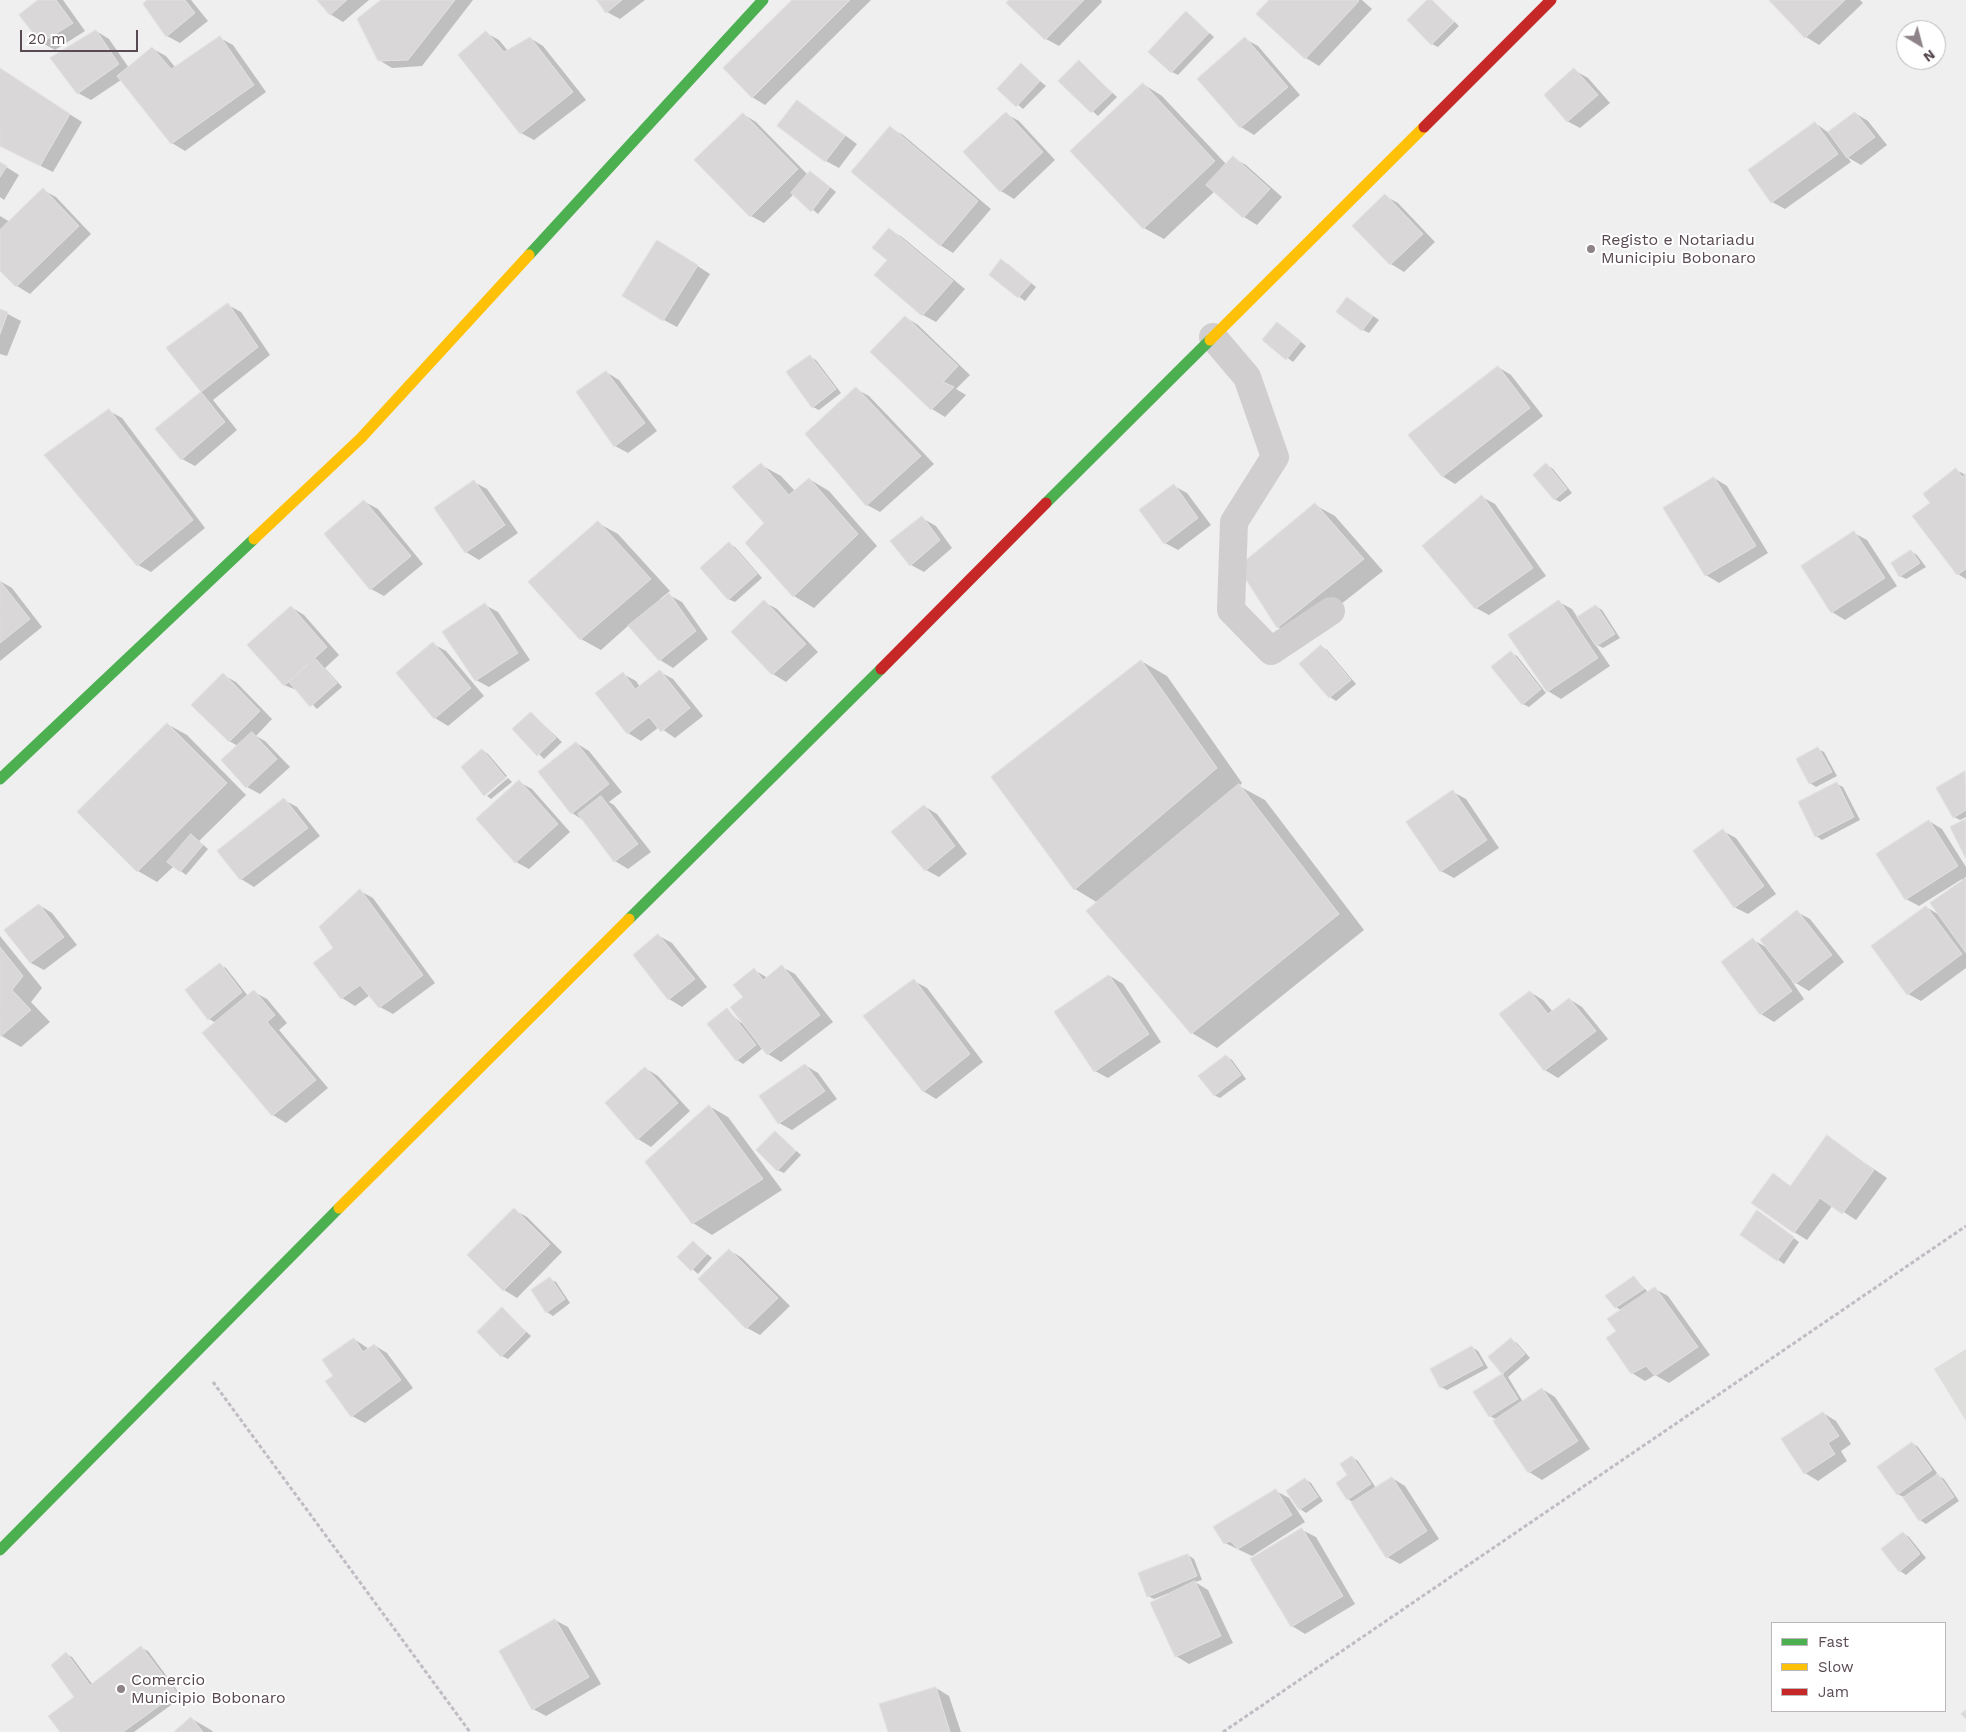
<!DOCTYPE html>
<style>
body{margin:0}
#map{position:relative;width:1966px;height:1732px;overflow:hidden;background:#efefef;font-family:"Work Sans",sans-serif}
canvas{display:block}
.legend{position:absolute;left:1771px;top:1622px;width:175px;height:90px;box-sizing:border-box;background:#fff;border:1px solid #bdb6ba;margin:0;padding:6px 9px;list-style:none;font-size:15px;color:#594952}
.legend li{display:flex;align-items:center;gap:10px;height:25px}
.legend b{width:25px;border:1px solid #bdb6ba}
.north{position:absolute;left:1896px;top:20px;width:50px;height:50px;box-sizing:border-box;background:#fff;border:1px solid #bdb6ba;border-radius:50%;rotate:143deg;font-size:14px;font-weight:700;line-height:20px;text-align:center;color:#594952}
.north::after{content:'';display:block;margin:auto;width:18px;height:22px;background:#8e8389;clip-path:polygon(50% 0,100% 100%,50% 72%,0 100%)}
.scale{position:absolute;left:20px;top:30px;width:118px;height:22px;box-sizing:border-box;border:2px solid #594952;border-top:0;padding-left:6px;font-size:15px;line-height:18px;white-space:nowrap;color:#594952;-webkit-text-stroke:4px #fff;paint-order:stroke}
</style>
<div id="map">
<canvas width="1966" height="1732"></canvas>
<ul class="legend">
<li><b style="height:6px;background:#4caf50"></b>Fast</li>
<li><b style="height:6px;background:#ffc107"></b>Slow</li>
<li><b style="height:6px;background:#c62828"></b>Jam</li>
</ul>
<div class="north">N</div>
<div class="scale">20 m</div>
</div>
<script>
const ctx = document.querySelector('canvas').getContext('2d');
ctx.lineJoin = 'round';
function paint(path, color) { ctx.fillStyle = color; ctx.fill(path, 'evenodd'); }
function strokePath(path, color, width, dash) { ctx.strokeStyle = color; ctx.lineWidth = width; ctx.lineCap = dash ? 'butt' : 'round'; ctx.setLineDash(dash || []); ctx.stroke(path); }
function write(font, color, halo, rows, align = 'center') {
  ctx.font = font + ' "Work Sans",sans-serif'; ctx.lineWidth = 4; ctx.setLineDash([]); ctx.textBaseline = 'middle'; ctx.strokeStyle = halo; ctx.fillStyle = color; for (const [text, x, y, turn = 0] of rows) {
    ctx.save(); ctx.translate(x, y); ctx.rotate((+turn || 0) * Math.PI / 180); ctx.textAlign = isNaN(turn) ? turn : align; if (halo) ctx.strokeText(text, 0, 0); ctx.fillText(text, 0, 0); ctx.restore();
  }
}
paint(new Path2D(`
 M1966,1349V1421L1934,1369Z`), '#dededd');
paint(new Path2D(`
 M39,0H63L85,31L55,50L42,43Z
 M149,0H191L208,21L180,43L167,36L145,4Z
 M319,0H369L343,22L330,14Z
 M383,0H473L422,66L392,68L379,60Z
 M599,0H645L620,19L607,12Z
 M794,0H871L765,105L752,97Z
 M1010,0H1101L1102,2L1059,46L1046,39L1008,3Z
 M1270,0H1362L1372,9L1319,66L1306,58Z
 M1428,0L1435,3L1459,26L1438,47L1432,44Z
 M1771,0H1860L1863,3L1819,45L1806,37Z
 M1187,13L1214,37L1178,75L1172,72Z
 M96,31L109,39L129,68L153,49L166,56L175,67L220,38L233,45L266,92L185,151L172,143L121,80L91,100L78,93Z
 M486,33L499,40L508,51L530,38L543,46L586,100L534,140L521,133Z
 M1245,39L1258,46L1300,95L1254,135L1241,127L1199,79Z
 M1079,61L1117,97L1098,116L1060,81Z
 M1021,65L1046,86L1023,109L999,89Z
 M0,70L82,122L53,172L0,146Z
 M1574,70L1588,78L1610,103L1580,128L1567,121Z
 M1143,84L1162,96L1227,165L1233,158L1246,165L1282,197L1257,225L1244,217L1215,191L1164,239L1144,228L1071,151Z
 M798,101L857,144L839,168L826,161Z
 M1855,113L1868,121L1887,145L1861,165L1847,157L1851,162L1785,209L1772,202L1815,123L1829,133Z
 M743,114L756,122L808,175L816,176L836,192L818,214L794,194L764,223L751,216Z
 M1006,114L1019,121L1055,160L1014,199L1001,191L965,152Z
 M890,128L903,135L991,209L953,253L940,245Z
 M0,163L19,175L4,200L0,197Z
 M43,190L56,197L91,234L30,294L17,286L0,269V216L10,222Z
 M1385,196L1398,203L1435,242L1404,272L1391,264L1354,226Z
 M890,230L902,237L965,289L936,322L923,315L888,260Z
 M671,249L710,274L677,327L664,320Z
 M1008,264L1036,287L1025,301L990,275Z
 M1353,302L1379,320L1369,333L1363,330Z
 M228,305L241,312L270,355L213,400L237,430L195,466L182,459L157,429L202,393L168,348Z
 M0,310L21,321L7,356L0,354Z
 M905,317L918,325L970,375L956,389L966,395L945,417L932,409L872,352Z
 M1283,327L1306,346L1293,362L1264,340Z
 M810,357L816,360L841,393L819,410L813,407Z
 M1498,367L1511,375L1543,416L1455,484L1442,476Z
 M606,372L619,380L657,431L628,453L615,446Z
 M856,389L869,396L934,464L880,512L867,505Z
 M109,411L122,418L205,528L151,572L138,565Z
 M761,465L781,476L795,491L809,479L829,491L877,546L814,608L794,596L746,543L765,524Z
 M1547,465L1553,469L1572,493L1560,502L1554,499Z
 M1956,470L1966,475V579L1958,574Z
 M1714,478L1727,486L1768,553L1719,583L1706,575L1665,508Z
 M474,482L487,489L518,533L479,560L466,552Z
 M1174,486L1187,493L1211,525L1178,550L1165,543Z
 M1482,497L1495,504L1546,576L1489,615L1476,608Z
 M365,502L378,509L423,564L384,596L371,589Z
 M1315,505L1335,516L1383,571L1298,638L1278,627Z
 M922,518L936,526L952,548L924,572L911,565Z
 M598,523L618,534L670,591L660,599L662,601L669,595L682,602L708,639L673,668L660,660L629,625L601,650L581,639Z
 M1854,533L1867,540L1897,586L1845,620L1832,612Z
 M729,544L735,547L762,578L735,602L728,599Z
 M1911,551L1917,555L1926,567L1906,579L1900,576Z
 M0,581L12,588L42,627L0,661Z
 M764,602L777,609L818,652L786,682L773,674L732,632Z
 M1559,602L1572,609L1578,618L1596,606L1602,610L1620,638L1603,648L1595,644L1610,666L1561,699L1548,691L1510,635Z
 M485,605L498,612L530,660L489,687L476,680Z
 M291,607L304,615L339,655L325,668L342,687L317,709L299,691L284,685Z
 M433,644L446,651L484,696L448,726L435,718Z
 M1321,646L1327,650L1356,684L1336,701L1330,697L1301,664Z
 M1511,653L1517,656L1546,693L1529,707L1523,704Z
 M1141,661L1167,676L1242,783L1239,786L1265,800L1364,930L1217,1048L1192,1033L1098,903L1075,889L993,777Z
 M660,672L673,679L703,716L675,738L659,727L641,741L628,733L623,674L636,681L640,687Z
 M223,675L236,682L272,719L256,736L265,741L290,767L260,794L247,787L238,746L229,741Z
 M531,713L562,742L544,759L514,729Z
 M167,724L187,735L246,795L199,841L208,849L186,875L174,866L157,882L138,871Z
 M576,743L589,751L622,792L609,802L614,805L651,852L628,869L615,861L583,820L572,813Z
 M1818,749L1824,752L1837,776L1816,787L1810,783Z
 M482,750L488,754L507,776L485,794Z
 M1965,772L1966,817L1960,820L1954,817Z
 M508,778L512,782L491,799L487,796Z
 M519,782L532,789L570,832L529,869L516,862Z
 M1837,784L1843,787L1860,820L1822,840L1816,836Z
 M1453,792L1466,799L1499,848L1454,878L1441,871Z
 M284,800L297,807L320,836L254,887L241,879L219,851Z
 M924,806L937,814L967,854L939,877L926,870Z
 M1929,821L1942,829L1966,867V877L1964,878L1966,879V968L1921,1001L1908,994L1926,907L1941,916L1963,881L1962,879L1919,906L1906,899Z
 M1723,831L1736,838L1776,894L1748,914L1734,907Z
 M360,891L373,898L435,983L393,1014L380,1007L370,995L355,1006L342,998L315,963L335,949Z
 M39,905L52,913L77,945L44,970L31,963L6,930Z
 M1797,912L1810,919L1844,962L1809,991L1791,980L1804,999L1774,1022L1761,1014L1723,963L1753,940L1768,948Z
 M0,936L42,988L31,1002L50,1022L21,1047L0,1035Z
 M659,936L672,943L707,987L682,1007L669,999L635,955Z
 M220,965L226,968L248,996L254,992L267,999L287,1023L279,1030L328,1088L286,1123L273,1115L216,1023L209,1019Z
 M782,967L795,974L833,1022L781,1062L768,1054L763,1048L743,1064L737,1060L727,1010L741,1023L743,1022L744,998L754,970L768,978Z
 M1110,976L1123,984L1161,1042L1108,1078L1095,1071Z
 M914,981L927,988L983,1062L936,1099L923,1091Z
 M1530,992L1543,1000L1553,1012L1569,999L1582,1007L1608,1039L1558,1078L1545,1070Z
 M1226,1056L1232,1060L1246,1079L1220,1098L1214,1095Z
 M805,1065L818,1073L837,1099L792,1130L779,1123Z
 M645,1068L658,1076L690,1111L651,1147L638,1139L606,1103Z
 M709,1106L728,1117L782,1190L712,1235L693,1223Z
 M775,1132L801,1155L784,1173L777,1170Z
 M1827,1137L1887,1178L1856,1220L1833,1205L1807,1240L1794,1232L1773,1175L1791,1186Z
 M514,1210L527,1217L562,1252L517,1298L504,1290L469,1255Z
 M1763,1215L1799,1242L1784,1264L1741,1234Z
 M693,1242L712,1258L698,1274L679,1257Z
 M729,1250L742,1258L790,1306L760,1335L747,1328Z
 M1634,1278L1649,1293L1655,1289L1668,1296L1710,1355L1669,1383L1655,1375L1645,1381L1632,1373L1618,1332L1622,1311L1616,1307Z
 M550,1279L556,1282L570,1303L553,1316L547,1312Z
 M502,1309L531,1336L508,1359L502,1356Z
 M354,1339L369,1349L374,1345L387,1353L413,1388L365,1423L352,1416L334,1376Z
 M1511,1340L1517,1343L1530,1358L1508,1377L1523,1402L1542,1389L1555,1397L1590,1449L1542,1480L1529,1472L1495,1421L1497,1420L1490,1416L1475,1392L1504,1374L1490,1357Z
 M1472,1347L1478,1351L1488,1368L1447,1390L1441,1387Z
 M1823,1413L1836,1421L1851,1444L1841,1451L1847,1461L1818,1481L1805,1473Z
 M1912,1443L1918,1447L1937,1473L1936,1474L1944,1479L1959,1501L1926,1524L1920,1520L1904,1497L1897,1494Z
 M1352,1457L1358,1461L1376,1488L1392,1478L1405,1486L1439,1539L1400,1564L1387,1557L1354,1503L1348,1499L1337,1483L1349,1475Z
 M1305,1479L1311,1483L1323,1501L1306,1513L1300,1509L1288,1491Z
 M1276,1491L1289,1498L1305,1522L1252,1556L1225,1543Z
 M1302,1530L1316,1537L1355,1604L1305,1634L1292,1626Z
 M1903,1533L1909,1537L1926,1558L1906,1575L1900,1571Z
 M1188,1555L1194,1559L1202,1580L1195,1582L1208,1590L1233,1643L1189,1664L1176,1656L1169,1593L1154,1599L1148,1596Z
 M555,1620L568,1627L601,1684L546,1716L533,1709Z
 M141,1648L148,1651L182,1697L134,1732H61L76,1697L66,1654L72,1657L92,1684Z
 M936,1688L949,1696L961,1732H889Z
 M192,1719L211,1730L213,1732H175Z`), '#0003');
const building = new Path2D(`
 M38,0H56L73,23L41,43L19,15Z
 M147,0H185L195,13L166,37L143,4Z
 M317,0H347L330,15Z
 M381,0H455L408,60L378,61L357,19Z
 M597,0H622L606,13Z
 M792,0H850L752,98L723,68Z
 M1009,0H1084L1045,40L1006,3Z
 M1269,0H1358L1359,1L1305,59L1256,14Z
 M1427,0H1432L1454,22L1431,45L1407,20Z
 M1769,0H1845L1805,38Z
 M1186,11L1209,33L1171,73L1148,52Z
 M96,30L119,64L77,94L50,58Z
 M486,31L504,52L530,37L573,92L520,134L458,55Z
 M220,36L254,85L171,144L117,76L152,47L171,69Z
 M1245,37L1288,87L1240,128L1197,79Z
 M1079,60L1112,93L1091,113L1058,81Z
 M1021,63L1040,81L1016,107L997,89Z
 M0,68L70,114L40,166L0,146Z
 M1574,68L1598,95L1567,122L1544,95Z
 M1143,83L1215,161L1143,229L1070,151Z
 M797,100L845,136L825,162L777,126Z
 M1006,112L1043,152L1000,192L963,152Z
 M1855,112L1875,137L1847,158L1828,132Z
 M743,113L798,169L750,217L694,160Z
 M1815,122L1838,154L1771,203L1748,170Z
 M890,126L978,201L940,246L851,172Z
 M1233,156L1270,189L1243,218L1206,185Z
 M0,162L7,166L0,177Z
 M810,171L830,187L811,212L791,193Z
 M43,188L79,226L16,287L0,271V230Z
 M1385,194L1423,234L1390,265L1352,226Z
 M889,228L953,281L922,316L874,275L887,260L872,248Z
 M657,240L698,265L663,321L622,296Z
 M1001,259L1031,283L1018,298L989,275Z
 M1347,297L1373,316L1362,331L1336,312Z
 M228,303L258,347L201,392L166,348Z
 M0,309L8,312L0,334Z
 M905,316L958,366L943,382L954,387L931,410L870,352Z
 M1277,322L1301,341L1286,360L1262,340Z
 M810,355L836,389L812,408L786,372Z
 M1498,366L1530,408L1442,477L1408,435Z
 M606,371L645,423L614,447L576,392Z
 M856,387L921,456L866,506L805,434Z
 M201,392L225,422L181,460L155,429Z
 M109,409L193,520L137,566L44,455Z
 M761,463L789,495L809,478L858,534L793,597L745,543L764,523L732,487Z
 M1546,463L1567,489L1554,500L1533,475Z
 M1956,468L1962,477L1966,474V569L1957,575L1912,516L1930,503L1923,494Z
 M1714,477L1756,546L1705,576L1663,508Z
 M474,480L505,525L465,553L434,508Z
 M1174,484L1198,518L1164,544L1139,510Z
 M1482,495L1533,568L1475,609L1422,546Z
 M364,500L411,556L370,590L324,534Z
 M1315,503L1364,559L1277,628L1238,567Z
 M922,516L940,540L910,566L890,541Z
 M598,521L651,579L580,640L528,582Z
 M1854,531L1885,578L1831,613L1801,566Z
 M729,542L757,574L728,600L700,568Z
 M1911,550L1920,563L1899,577L1891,563Z
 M0,581L30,619L0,643Z
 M669,593L696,631L659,661L628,626Z
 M764,600L806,644L772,675L731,632Z
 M1559,600L1598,658L1547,692L1508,635Z
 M485,603L518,653L475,681L442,632Z
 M1596,605L1615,634L1596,646L1577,617Z
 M291,606L327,647L284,686L247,645Z
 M433,642L471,688L434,719L396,673Z
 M1321,645L1351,680L1329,698L1299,664Z
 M1511,651L1541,689L1522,705L1491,667Z
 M316,659L337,683L310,707L289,682Z
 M1141,660L1217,768L1074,890L991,777Z
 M660,670L690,708L661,732L649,717L627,734L595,693L623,672L635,689Z
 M223,673L260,711L229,742L191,705Z
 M531,712L556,738L537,756L512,729Z
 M167,723L227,783L137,872L77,812Z
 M252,732L277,759L246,788L221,760Z
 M576,742L609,784L571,814L538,772Z
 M1818,747L1832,772L1809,784L1796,759Z
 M482,749L506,778L484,796L461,767Z
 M1965,771L1966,810L1953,818L1936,788Z
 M519,780L558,824L515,863L476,819Z
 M1837,782L1854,817L1815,837L1798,802Z
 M1239,784L1339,914L1191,1034L1086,911Z
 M1453,790L1487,840L1440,872L1406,822Z
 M601,796L638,844L614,862L578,814Z
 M284,798L308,828L240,880L217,851Z
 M924,805L955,846L925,871L891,832Z
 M1966,819V859L1950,827Z
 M1929,820L1958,866L1905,900L1876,854Z
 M1723,829L1764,886L1734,908L1693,851Z
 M191,834L203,845L180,872L167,862Z
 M1966,878V953L1930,903Z
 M360,889L423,975L379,1008L360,985L341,999L313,963L333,948L319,927Z
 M39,904L64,937L30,963L4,930Z
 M1926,906L1962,954L1907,995L1871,946Z
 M1797,910L1832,955L1795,984L1760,940Z
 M658,934L695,979L668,1000L633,955Z
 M1753,938L1792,991L1760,1015L1721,962Z
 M0,947L23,976L12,990L31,1010L0,1037Z
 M220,963L242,992L208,1020L185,990Z
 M782,965L820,1015L767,1055L730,1007L743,997L733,985L754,968L763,980Z
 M1109,975L1149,1034L1094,1072L1054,1012Z
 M914,979L970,1054L923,1092L863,1016Z
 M254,990L275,1015L267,1022L316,1080L272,1116L202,1033Z
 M1530,991L1548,1014L1569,998L1596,1031L1544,1071L1499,1014Z
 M727,1008L756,1045L736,1061L707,1024Z
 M1226,1055L1241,1075L1214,1096L1198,1076Z
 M805,1064L825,1091L778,1124L759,1096Z
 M645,1067L678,1103L637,1140L605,1103Z
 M709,1105L763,1179L692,1224L645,1162Z
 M775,1131L796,1151L777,1171L756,1150Z
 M1827,1135L1874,1170L1842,1214L1820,1198L1794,1233L1751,1203L1773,1173L1790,1186Z
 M514,1208L550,1244L503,1291L467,1255Z
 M1757,1210L1794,1237L1777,1261L1740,1235Z
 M693,1241L707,1254L691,1271L677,1257Z
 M729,1249L778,1298L746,1329L698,1279Z
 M1634,1276L1644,1289L1615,1308L1605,1296Z
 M550,1277L565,1299L546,1313L531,1290Z
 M1655,1287L1698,1347L1655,1376L1646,1366L1631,1374L1606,1338L1616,1331L1607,1319Z
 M502,1307L526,1332L501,1357L477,1332Z
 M354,1338L363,1352L374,1344L401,1380L351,1417L325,1381L333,1376L322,1360Z
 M1511,1338L1525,1354L1502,1374L1488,1357Z
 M1472,1346L1483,1365L1440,1388L1430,1369Z
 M1502,1374L1518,1399L1489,1417L1473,1392Z
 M1542,1388L1578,1441L1528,1473L1493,1421Z
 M1823,1412L1839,1436L1828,1443L1835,1454L1804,1474L1781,1439Z
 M1912,1442L1932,1470L1897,1495L1877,1467Z
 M1352,1456L1371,1484L1347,1500L1336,1483L1347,1475L1340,1464Z
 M1938,1474L1954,1497L1919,1521L1903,1498Z
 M1392,1477L1427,1531L1386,1558L1351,1503Z
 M1305,1478L1318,1497L1299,1510L1286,1491Z
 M1276,1489L1292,1515L1238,1549L1230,1541L1224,1544L1213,1527Z
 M1302,1528L1343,1596L1291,1627L1250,1559Z
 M1903,1532L1920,1554L1899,1572L1881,1549Z
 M1188,1554L1197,1576L1147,1597L1138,1573Z
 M1195,1581L1221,1636L1175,1657L1150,1603Z
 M555,1619L589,1677L532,1710L499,1651Z
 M141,1646L177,1693L123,1732H60L48,1716L74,1697L51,1665L66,1652L90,1685Z
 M936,1687L950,1732H888L879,1704Z
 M1966,1710V1719L1961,1714Z
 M191,1717L203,1732H174Z`);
paint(building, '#d9d7d7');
strokePath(building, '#e2e1e1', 1);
strokePath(new Path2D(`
 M213,1382L470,1732
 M1223,1732L1966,1226`), '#c1bbc4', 3, [4, 2.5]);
strokePath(new Path2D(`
 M1213,337L1247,377L1275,457L1234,522L1231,610L1271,651L1331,611`), '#d1ced0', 28);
strokePath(new Path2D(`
 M529,255L763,0
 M1046,503L1210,340
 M0,779L254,539
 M629,919L881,669
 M0,1550L339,1208`), '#4caf50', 11);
strokePath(new Path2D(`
 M1210,340L1424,127
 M254,539L361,438L529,255
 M339,1208L629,919`), '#ffc107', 11);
strokePath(new Path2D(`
 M1424,127L1551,0
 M881,669L1046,503`), '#c62828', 11);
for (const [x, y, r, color] of [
 [1591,249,5,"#8e8389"],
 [121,1689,5,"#8e8389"]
]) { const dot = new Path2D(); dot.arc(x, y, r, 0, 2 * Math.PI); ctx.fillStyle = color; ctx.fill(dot); strokePath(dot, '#fff', 2); }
write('16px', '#594952', '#fff', [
 ["Registo e Notariadu",1601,240],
 ["Municipiu Bobonaro",1601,258],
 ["Comercio",131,1680],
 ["Municipio Bobonaro",131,1698]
], 'left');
</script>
